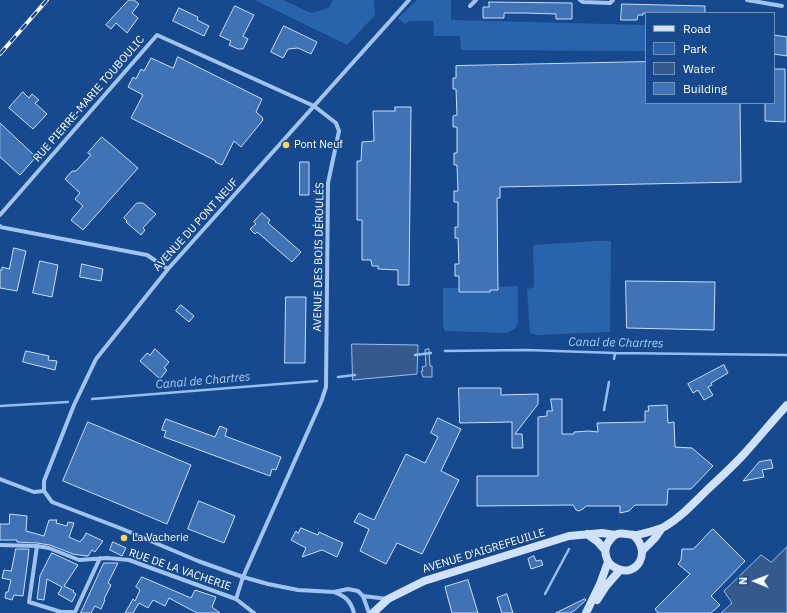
<!DOCTYPE html>
<meta charset="utf-8">
<style>
body{margin:0}
#map{position:relative;width:787px;height:613px;overflow:hidden;background:#16498d;font-family:"IBM Plex Sans",sans-serif}
canvas{display:block}
.legend{position:absolute;left:645px;top:12px;width:130px;height:92px;box-sizing:border-box;background:#16498d;border:1px solid #7392bb;margin:0;padding:5px 7px;list-style:none;font-size:12px;color:#fff}
.legend li{display:flex;align-items:center;gap:8px;height:20px}
.legend b{width:20px;border:1px solid #7392bb}
.north{position:absolute;left:735px;top:561px;width:40px;height:40px;-webkit-text-stroke:3px #16498d;paint-order:stroke;rotate:271deg;font-size:11px;font-weight:700;line-height:16px;text-align:center;color:#fff}
.north::after{content:'';display:block;margin:auto;width:14px;height:18px;background:#fff;clip-path:polygon(50% 0,100% 100%,50% 72%,0 100%)}
</style>
<div id="map">
<canvas width="787" height="613"></canvas>
<ul class="legend">
<li><b style="height:5px;background:#cfe1fb"></b>Road</li>
<li><b style="height:11px;background:#2963ac"></b>Park</li>
<li><b style="height:11px;background:#345a8c"></b>Water</li>
<li><b style="height:11px;background:#3f73b6"></b>Building</li>
</ul>
<div class="north">N</div>
</div>
<script>
const ctx = document.querySelector('canvas').getContext('2d');
ctx.lineJoin = 'round';
function paint(path, color) { ctx.fillStyle = color; ctx.fill(path, 'evenodd'); }
function strokePath(path, color, width, dash) { ctx.strokeStyle = color; ctx.lineWidth = width; ctx.lineCap = dash ? 'butt' : 'round'; ctx.setLineDash(dash || []); ctx.stroke(path); }
function write(font, color, halo, rows, align = 'center') {
  ctx.font = font + ' "IBM Plex Sans",sans-serif'; ctx.lineWidth = 3; ctx.setLineDash([]); ctx.textBaseline = 'middle'; ctx.strokeStyle = halo; ctx.fillStyle = color; for (const [text, x, y, turn = 0] of rows) {
    ctx.save(); ctx.translate(x, y); ctx.rotate((+turn || 0) * Math.PI / 180); ctx.textAlign = isNaN(turn) ? turn : align; if (halo) ctx.strokeText(text, 0, 0); ctx.fillText(text, 0, 0); ctx.restore();
  }
}
paint(new Path2D(`
 M255,0H283L311,13L329,8L333,0H374L375,15L347,45Z
 M417,0H451V20L646,25V51L461,50L460,36H434L433,21H410L405,24L398,18Z
 M597,241H611L610,332L537,335L530,333L527,289L532,288L534,286L533,245Z
 M518,286V321L516,328L507,333L445,331L443,326V288H459L460,292H490V290H498V287Z`), '#2963ac');
const water = new Path2D(`
 M352,344L418,345L417,374L353,380Z
 M429,349L430,366H432V377H423L421,371H423L422,367L426,366L425,350Z
 M787,547V613H721L732,603L724,591L761,555L771,562Z`);
paint(water, '#345a8c');
strokePath(water, '#94bef2', 1);
strokePath(new Path2D(`
 M445,351L526,350L615,353L787,355
 M415,355L431,353
 M614,359L615,353
 M338,377L355,375
 M92,399L317,381
 M0,406L68,402
 M604,410L609,382
 M545,594L569,549`), '#94bef2', 2.5);
const building = new Path2D(`
 M129,0H134L139,4L132,13L138,18L127,33L116,23L111,29L106,25Z
 M489,2L572,3V19H556V14L524,13H504V18H483V7H489Z
 M622,4L705,6V13H643V15H638L637,20H621Z
 M235,6L254,15L243,36L248,39L243,49H238L229,45L231,41L220,36Z
 M179,8L198,17L197,20L209,26L204,36L173,21Z
 M284,26L317,42L311,54L298,48L288,49L283,58L271,52Z
 M774,35L787,37V56L774,54Z
 M178,57L262,99L256,112L262,117L263,120L241,147L234,141L222,165L215,162L216,161L131,118L143,95L128,87L133,77L136,79L141,69L144,71L151,58L173,68Z
 M646,62V103H740L741,182L500,187V198H497L498,290H490V292H459V276H455V264H459L458,238H455V227H458V202H454V191H458L457,165H454V153H457V127H453V116L457,115L456,89H453V78H456V66Z
 M774,69H785V122L765,121V103H774Z
 M23,92L29,98L32,94L39,100L35,103L47,114L33,129L9,108Z
 M395,107H411L409,285H398V270L378,269V266H372L371,260H362V220H357V161H361L362,142L374,141L373,111H395Z
 M0,123L36,157L20,175L0,157Z
 M102,137L138,168L83,230L71,220L83,206L75,199L80,193L65,179L72,171H76L91,155L88,153Z
 M300,162H309V195H300Z
 M137,203H143L156,214L143,228L145,230L141,235L126,222L127,221L124,218Z
 M262,213L270,220L268,223L301,252L292,262L257,232L255,234L250,229L256,224L254,222Z
 M14,248L26,251L17,291L0,288V270H2V267L9,269Z
 M40,261L58,265L52,297L33,293Z
 M82,264L103,269L101,281L80,277Z
 M626,281L715,282L714,330L627,328Z
 M286,297H306L305,363H285Z
 M181,305L194,316L189,322L176,311Z
 M155,349L169,362L164,368L167,370L160,379L140,361L147,353L150,355Z
 M26,351L49,356L48,360L57,361L55,370L23,362Z
 M724,365L728,373L711,383L712,385L708,387L713,395L704,400L698,390L693,393L688,384Z
 M459,388H501V395L538,394V404L515,434H522L523,448H512V422L460,423Z
 M551,399H562V434H574V432L589,431L598,432L597,423L645,422V411H649L648,406L667,405L668,423L674,422L675,447L692,448L713,466L691,489H668L667,505H635L629,511L620,513V506H586L583,509L579,511L576,510L573,505L477,506V476H538V417L547,416V411H552Z
 M438,418L461,429L441,471L459,480L422,554L397,543L386,564L360,551L369,529L354,522L359,513L374,520L406,454L425,463L438,437L431,433Z
 M166,419L215,437L220,426L227,429L225,436L281,457L276,470L272,469L270,476L164,437L166,431L162,430Z
 M88,422L191,465L167,524L63,481Z
 M771,460L773,468L762,470L764,477L743,481L759,462Z
 M199,501L235,516L224,543L188,529Z
 M10,514L27,516L26,531L44,536L49,520H57L56,523L67,526L68,522L74,523L69,537L80,542L82,539H83L86,533L103,541L95,552L92,550L88,556H86L73,554L50,545L37,543L17,542V540H0V524H9Z
 M301,528L318,535L319,532L343,543L337,557L322,550L302,557L306,548L291,540L296,531L298,533Z
 M713,529L745,561L711,596L720,605L711,613H658L655,609L690,574L678,564L681,560L682,549H693Z
 M113,542L126,548L122,556L110,550Z
 M16,549H29L28,559L23,596L14,595L12,600L5,598L6,592H8L11,580L2,578L4,570L11,571Z
 M52,553L78,565L64,586L74,591L73,592L76,594L72,602L58,594L62,587L47,579L44,600L37,599L40,576Z
 M534,556L536,561L541,560L543,565L531,569L528,559Z
 M104,563H118L108,583L111,585L104,599L105,600L101,609L95,606L91,613H81Z
 M142,577L191,598L195,590L216,597L212,607L220,613H197L169,598L165,606L153,600L148,608L139,603L133,613H125L133,599L135,601L140,590L136,587Z
 M468,580L478,613H452L445,587Z
 M507,594L513,613H502L497,598Z
 M585,599L586,600L574,611L570,613H556Z`);
paint(building, '#3f73b6');
strokePath(building, '#c8defb', 1);
strokePath(new Path2D(`
 M580,0L583,2L610,3L613,0
 M747,0L782,6
 M470,6L476,0
 M0,215L157,35L314,106L336,123L339,131L328,183L326,387L321,402L243,577L236,599L129,560L107,558L79,560L49,548L37,546L0,545
 M0,226V227L147,255L168,269
 M0,479L34,492L44,491
 M44,491V481L74,405L96,359L168,269L409,0
 M44,491L52,502L120,528L198,561L243,577L268,584L298,590L334,592L348,589L358,591L363,596L369,613
 M37,546L29,602L61,612H75L100,558
 M334,592C345,596 351,601 354,613
 M363,596L388,599
 M236,599L254,613`), '#a1c4ef', 4);
strokePath(new Path2D(`
 M587,534L598,542L605,550
 M633,535C653,552 636,579 616,568C605,563 602,549 610,540C618,529 625,535 635,535C640,535 660,529 664,527C681,517 694,503 708,489C720,478 732,467 743,455C758,439 772,421 787,405
 M643,550L655,538L662,528
 M597,600L606,586L620,570
 M373,613L388,599L424,581L569,536L602,533L615,535
 M586,613L600,584L608,562`), '#cfe1fb', 8);
const rail = new Path2D(`
 M0,54L47,0`);
strokePath(rail, '#fff', 4);
strokePath(rail, '#16498d', 2.5, [8]);
for (const [x, y, r, color] of [
 [286,145,4,"#ffd360"],
 [124,538,4,"#ffd360"]
]) { const dot = new Path2D(); dot.arc(x, y, r, 0, 2 * Math.PI); ctx.fillStyle = color; ctx.fill(dot); strokePath(dot, '#16498d', 1.5); }
write('11px', '#fff', '#16498d', [
 ["RUE PIERRE-MARIE TOUBOULIC",89,99,-49],
 ["AVENUE DU PONT NEUF",196,225,-48],
 ["AVENUE DES BOIS DÉROULÉS",319,257,-89],
 ["AVENUE D'AIGREFEUILLE",484,551,-17],
 ["RUE DE LA VACHERIE",180,570,19]
]);
write('11px', '#fff', '#16498d', [
 ["Pont Neuf",294,145],
 ["La Vacherie",132,538]
], 'left');
write('italic 12px', '#adcef6', '#16498d', [
 ["Canal de Chartres",616,343,1],
 ["Canal de Chartres",203,381,-5]
]);
</script>
